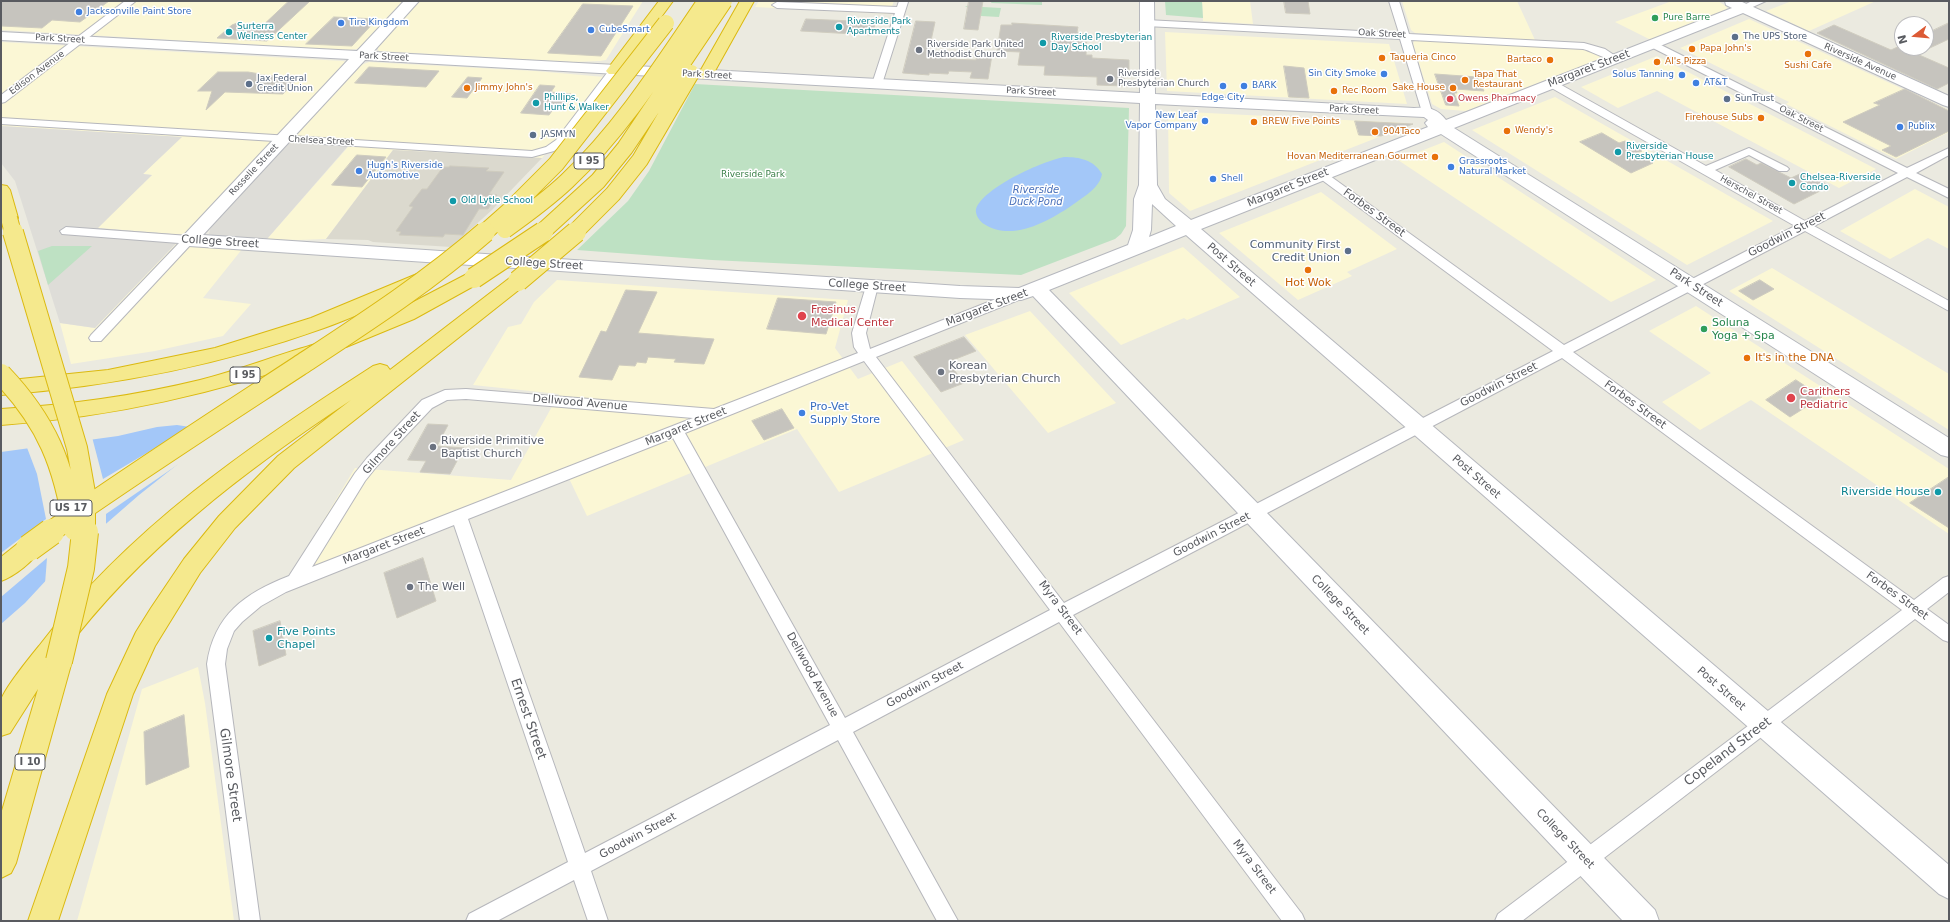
<!DOCTYPE html>
<style>
body{margin:0}
#map{position:relative;width:1950px;height:922px;overflow:hidden;background:#ebeae0;font-family:"DejaVu Sans",sans-serif}
canvas{display:block}
.frame{position:absolute;inset:0;border:2px solid #595b60;pointer-events:none}
.north{position:absolute;left:1894px;top:16px;width:40px;height:40px;box-sizing:border-box;background:#fff;border:1px solid #bdbdbf;border-radius:50%;rotate:254deg;font-size:11px;font-weight:700;line-height:16px;text-align:center;color:#595b60}
.north::after{content:'';display:block;margin:auto;width:14px;height:18px;background:#dc5a35;clip-path:polygon(50% 0,100% 100%,50% 72%,0 100%)}
</style>
<div id="map">
<canvas width="1950" height="922"></canvas>
<div class="frame"></div>
<div class="north">N</div>
</div>
<script>
const ctx = document.querySelector('canvas').getContext('2d');
ctx.lineJoin = 'round';
function paint(path, color) { ctx.fillStyle = color; ctx.fill(path, 'evenodd'); }
function strokePath(path, color, width, dash) { ctx.strokeStyle = color; ctx.lineWidth = width; ctx.lineCap = dash ? 'butt' : 'round'; ctx.setLineDash(dash || []); ctx.stroke(path); }
function write(font, color, halo, rows, align = 'center') {
  ctx.font = font + ' "DejaVu Sans",sans-serif'; ctx.lineWidth = 3; ctx.setLineDash([]); ctx.textBaseline = 'middle'; ctx.strokeStyle = halo; ctx.fillStyle = color; for (const [text, x, y, turn = 0] of rows) {
    ctx.save(); ctx.translate(x, y); ctx.rotate((+turn || 0) * Math.PI / 180); ctx.textAlign = isNaN(turn) ? turn : align; if (halo) ctx.strokeText(text, 0, 0); ctx.fillText(text, 0, 0); ctx.restore();
  }
}
paint(new Path2D(`
 M1,1H404L362,46L357,49L345,50L1,30Z
 M419,1H643L606,60L600,61L572,62L379,51L377,47Z
 M759,1H894L889,14L755,7Z
 M1202,1H1250L1253,24L1203,21Z
 M1402,1H1517L1535,40L1415,33L1411,30Z
 M1672,1H1718L1727,7L1726,10L1651,40L1615,22Z
 M1792,1H1876L1809,31L1766,11Z
 M1749,19L1949,110V132L1896,159L1786,104L1789,102L1680,48Z
 M1165,32L1389,44L1407,104L1167,91Z
 M1422,40L1576,47L1592,50L1599,54L1600,59L1466,111L1441,109L1432,104L1413,45L1414,41Z
 M1,42L343,61L345,62L344,65L184,235L97,228L152,175L143,174L181,137L1,126Z
 M1657,56L1876,169L1839,188L1657,91L1618,108L1581,87Z
 M369,62L535,71L605,77L542,158L393,150L326,239L298,240L267,239L348,147L286,143L358,66Z
 M1555,97L1773,221L1687,265L1472,130Z
 M1168,111L1404,123L1407,126L1190,211L1169,193Z
 M1444,142L1656,280L1611,302L1398,160Z
 M1915,189L1949,207V249L1928,238L1890,259L1840,231Z
 M1321,192L1397,249L1347,272L1352,276L1298,300L1219,233Z
 M176,244L243,248L203,298L251,304L223,336L155,351L71,364L60,323L95,328Z
 M1183,247L1240,297L1187,320L1184,318L1121,345L1069,293Z
 M1772,268L1949,374V430L1729,291Z
 M557,280L848,300L835,348L858,379L902,361L964,440L839,492L797,429L587,516L564,468L289,577L355,468L511,480L559,394L473,385L508,327L521,324L534,302Z
 M1696,306L1949,469V534L1751,400L1700,430L1662,402L1711,373L1649,331Z
 M1030,311L1116,403L1048,433L965,335Z
 M198,667L205,703L234,921H77L142,689Z`), '#fbf7d5');
paint(new Path2D(`
 M1,126L182,137L143,174L152,175L98,228L184,235L95,328L60,323L15,181L1,163Z
 M286,143L348,146L267,239L215,236L209,234L211,225Z`), '#deddd8');
paint(new Path2D(`
 M393,150L542,158L492,210L451,247L373,242L368,240L326,239Z`), '#dbd9ce');
paint(new Path2D(`
 M992,1H1042V5L991,3Z
 M1165,1H1202L1203,18L1166,15Z
 M965,6L1001,8L999,17L981,16Z
 M695,84L1129,108L1126,226L1121,234L1115,239L1021,275L712,260L577,250L628,201L649,171Z
 M52,246H92L48,285L38,251Z`), '#bee1c3');
paint(new Path2D(`
 M1064,157C1080,157 1094,160 1102,174C1100,188 1082,198 1071,206C1047,222 1012,242 984,224C979,221 975,214 976,209C984,187 1043,161 1064,157Z
 M177,425L190,427L178,464L139,495L100,529L51,575L25,603L1,624V452L118,436L157,427Z`), '#a3c7f8');
paint(new Path2D(`
 M92,437L103,479L167,441L197,442L194,450L183,461L106,514V526L45,584L47,558L1,597V553L46,519L37,474L26,445Z`), '#ebeae0');
const building = new Path2D(`
 M1,1H109L80,22L52,20L42,28L1,26Z
 M289,1H310L267,41L217,38L232,25L237,23L263,25Z
 M969,1H983L978,30L964,29Z
 M1284,1H1308L1310,14L1286,13Z
 M583,4L633,6L601,56L548,53Z
 M334,17L377,19L352,46L306,44Z
 M806,19L876,22L872,35L801,31Z
 M916,21L935,22L929,50L933,51L932,52L951,53L950,59L976,60L977,54L992,55L988,79L970,78L972,72L949,71L948,74L929,73V75L903,73Z
 M1012,23L1078,27L1077,32L1087,35L1086,55H1092V58L1129,60V72H1124V86L1097,85V77L1044,75L1045,66L1018,65L1020,52L997,51L1001,25H1012Z
 M1949,23V39L1917,54L1949,68V83L1937,89L1817,33L1834,25L1891,50L1902,45V48H1926V34Z
 M1284,66L1304,68L1309,98L1289,97Z
 M369,67L439,71L426,87L355,83Z
 M218,72H248L260,74L259,75L299,77L283,94L225,92L206,110L212,91H198Z
 M1435,74L1477,77L1484,91L1455,89L1457,93H1454L1459,106L1446,105Z
 M468,77L482,78L467,98L452,97Z
 M540,85L555,86L551,92L571,94L562,108H554L549,115L521,113Z
 M1905,89L1949,111V131L1896,157L1882,150L1891,146L1843,122L1880,105L1874,103Z
 M1355,121L1413,124L1381,136L1359,135Z
 M1602,133L1619,143L1625,141L1642,151L1636,153L1653,163L1631,173L1580,142Z
 M357,155L386,157L362,187L332,185Z
 M1746,159L1757,165L1761,163L1791,178L1804,172L1830,186L1794,204L1729,167Z
 M450,166L489,168L486,171L504,172L489,194L497,195L488,209H479L463,235L445,234L443,237L399,235L401,232L396,231L413,207L409,206L422,189H427L443,167H449Z
 M1760,280L1774,289L1753,300L1739,291Z
 M626,290L657,292L638,333L714,339L704,364L674,362L676,359L648,357L646,363L637,362L635,366L619,365L612,380L579,377L601,331L606,332Z
 M778,298L836,302L826,334L767,329Z
 M964,337L976,351L948,362L964,383L941,392L914,357Z
 M1796,380L1822,397L1790,417L1766,400Z
 M782,409L794,428L764,440L752,421Z
 M428,424L448,425L437,446L464,448L450,474L420,472L426,461L408,460Z
 M1949,477V528L1910,503Z
 M423,558L436,601L397,618L384,573Z
 M280,621L286,655L259,666L253,631Z
 M184,715L189,767L146,785L144,732Z`);
paint(building, '#c6c4be');
strokePath(building, '#cfccbf', 1);
const street = new Path2D(`
 M125,1H136L5,102L1,103V95Z
 M899,1L908,2L882,84L877,87L872,84L895,13L777,8L772,5L777,2L897,7Z
 M1389,1H1399L1409,34L1584,43L1605,49L1620,59L1619,61C1612,63 1592,51 1583,49L1411,40L1432,112L1427,115L1422,112L1400,39L1146,26L1141,23L1146,20L1399,33Z
 M1752,1H1766L1746,10L1743,11L1738,8Z
 M1653,41L1907,168L1949,148V155L1916,173L1949,189V198L1907,177L1814,226L1949,301V311L1805,231L1573,352L1914,600L1943,578L1949,576V592L1927,609L1949,625V642L1943,640L1915,619L1522,921H1495L1498,914L1902,610L1562,358L1073,615L1302,914L1305,921H1282L1059,622L853,732L958,921H937L838,740L591,871L608,921H588L574,880L497,921H466L469,914L568,862L454,525L286,592L261,606L242,622L234,631L227,649L225,664L260,921H240L207,664C214,615 245,593 289,576L355,473L367,458L422,400L445,390L466,389L714,409L858,353L854,347L852,333L867,283H877L878,286L866,333L870,349L1016,291H1026L1027,294L1026,297L876,357L1064,603L1553,351L1318,177L1316,175L1318,173H1326L1564,345L1795,226L1548,86L1547,84L1548,82H1556L1706,166L1749,148L1787,167L1789,169L1787,171H1779L1749,155L1715,170L1805,221L1898,173L1649,46L1648,44ZM864,361L1050,610L845,718L685,433ZM466,399L693,418L312,567L365,481L377,466L432,408L447,400ZM673,438L830,725L585,853L468,519Z
 M614,68L619,71L564,144L554,151L532,157L1,124V118L532,151L546,147L556,140L610,69Z
 M66,227L189,236L195,240L101,341H91L89,338L91,335L179,243L62,234L60,231Z`);
const secondary = new Path2D(`
 M404,1H419L373,52L1140,93V1H1154L1155,94L1414,108C1428,107 1437,108 1446,120L1732,8L1726,5L1725,1H1740L1949,96V107L1943,105L1743,13L1454,128L1949,438V457L1941,455L1441,134L1201,229L1949,865V899L1939,894L1186,235L1049,290L1655,910L1659,921H1623L1033,296L1021,300L960,298L189,246L183,244L180,240L183,236L349,59L1,40V32L357,51ZM365,60L1140,103L1139,185L1134,199L1133,230L1128,245L1019,288L960,286L203,235ZM1155,104L1424,117L1428,120L1425,123L1428,127L1191,220L1165,199L1157,185ZM1152,204L1176,226L1149,237L1151,230Z`);
const highway = new Path2D(`
 M659,1H673L619,74H609L606,71Z
 M740,1H754L711,78H701L698,75Z
 M1,185L7,186L10,190L18,218L15,222L9,223L3,222L1,219Z
 M474,272L481,274L483,278L481,282L414,319L346,347L339,345L336,340L339,335L400,309L467,274Z
 M417,274L424,276L426,280L424,284C391,300 358,316 324,328C218,366 113,386 1,395V381L108,370L215,348L311,318Z
 M518,275L525,277L527,281L525,285L294,468L235,528L200,573L155,646L133,694L58,921H28L107,694L136,632L151,608L184,559L219,516L278,456L351,400C246,470 141,549 64,652L68,653L72,661L16,863L11,873L1,878V814L38,689L10,733L1,736C1,727 0,708 1,700C5,688 30,657 39,646C128,529 250,445 373,366L380,364L387,366L390,370L511,277Z
 M316,344L323,346L326,351L323,356C217,393 114,417 1,425V409C68,405 134,396 200,380C239,370 277,355 316,344Z
 M29,539L37,541L41,548C34,561 15,576 1,581V557L21,541Z`);
strokePath(street, '#b6b7bc', 2);
strokePath(secondary, '#b6b8be', 2);
strokePath(highway, '#dbb910', 2);
paint(street, '#fff');
paint(secondary, '#fff');
paint(highway, '#f5e98d');
const highwayBridgeFar2 = new Path2D(`
 M9,218L13,233
 M505,230C526,215 548,199 567,181C622,129 663,64 706,1
 M484,233L510,210L556,164L666,23
 M541,233L598,181L625,148L724,1
 M574,233L613,194L640,160L691,73`);
const highwayBridgeFar1 = new Path2D(`
 M13,232L77,448L85,493V533
 M474,278L543,232
 M518,281L576,232
 M1,374C47,422 64,465 74,530
 M49,533C131,475 215,421 299,366C363,324 428,282 485,232`);
const highwayBridge = new Path2D(`
 M29,548L51,532
 M59,661L81,568L85,532`);
strokePath(highwayBridgeFar2, '#dbb910', 18, []);
strokePath(highwayBridgeFar1, '#dbb910', 22, []);
strokePath(highwayBridge, '#dbb910', 28, []);
strokePath(highwayBridgeFar2, '#f5e98d', 16);
strokePath(highwayBridgeFar1, '#f5e98d', 20);
strokePath(highwayBridge, '#f5e98d', 26);
for (const [x, y, r, color] of [
 [79,12,4,"#3f7fe0"],
 [1655,18,4,"#2e9e5b"],
 [341,23,4,"#3f7fe0"],
 [839,27,4,"#0f9aa8"],
 [591,30,4,"#3f7fe0"],
 [229,32,4,"#0f9aa8"],
 [1735,37,4,"#5c6f8a"],
 [1043,43,4,"#0f9aa8"],
 [1692,49,4,"#e8710a"],
 [919,50,4,"#6b7280"],
 [1808,54,4,"#e8710a"],
 [1382,58,4,"#e8710a"],
 [1550,60,4,"#e8710a"],
 [1657,62,4,"#e8710a"],
 [1384,74,4,"#3f7fe0"],
 [1682,75,4,"#3f7fe0"],
 [1110,79,4,"#6b7280"],
 [1465,80,4,"#e8710a"],
 [1696,83,4,"#3f7fe0"],
 [249,84,4,"#5c6f8a"],
 [1223,86,4,"#3f7fe0"],
 [1244,86,4,"#3f7fe0"],
 [467,88,4,"#e8710a"],
 [1453,88,4,"#e8710a"],
 [1334,91,4,"#e8710a"],
 [1450,99,4,"#e0444e"],
 [1727,99,4,"#5c6f8a"],
 [536,103,4,"#0f9aa8"],
 [1761,118,4,"#e8710a"],
 [1205,121,4,"#3f7fe0"],
 [1254,122,4,"#e8710a"],
 [1900,127,4,"#3f7fe0"],
 [1507,131,4,"#e8710a"],
 [1375,132,4,"#e8710a"],
 [533,135,4,"#5c6f8a"],
 [1618,152,4,"#0f9aa8"],
 [1435,157,4,"#e8710a"],
 [1451,167,4,"#3f7fe0"],
 [359,171,4,"#3f7fe0"],
 [1213,179,4,"#3f7fe0"],
 [1792,183,4,"#0f9aa8"],
 [453,201,4,"#0f9aa8"],
 [1348,251,4,"#5c6f8a"],
 [1308,270,4,"#e8710a"],
 [802,316,5,"#e0444e"],
 [1704,329,4,"#2e9e5b"],
 [1747,358,4,"#e8710a"],
 [941,372,4,"#6b7280"],
 [1791,398,5,"#e0444e"],
 [802,413,4,"#3f7fe0"],
 [433,447,4,"#6b7280"],
 [1938,492,4,"#0f9aa8"],
 [410,587,4,"#6b7280"],
 [269,638,4,"#0f9aa8"]
]) { const dot = new Path2D(); dot.arc(x, y, r, 0, 2 * Math.PI); ctx.fillStyle = color; ctx.fill(dot); strokePath(dot, '#fff', 1.5); }
write('9px', '#366cbe', '#fff', [
 ["Jacksonville Paint Store",87,12],
 ["Tire Kingdom",349,23],
 ["CubeSmart",599,30],
 ["Sin City Smoke",1376,74,"right"],
 ["Solus Tanning",1674,75,"right"],
 ["AT&T",1704,83],
 ["BARK",1252,86],
 ["Edge City",1223,98,"center"],
 ["New Leaf",1197,116,"right"],
 ["Vapor Company",1197,126,"right"],
 ["Publix",1908,127],
 ["Grassroots",1459,162],
 ["Natural Market",1459,172],
 ["Hugh's Riverside",367,166],
 ["Automotive",367,176],
 ["Shell",1221,179]
], 'left');
write('9px', '#27864d', '#fff', [
 ["Pure Barre",1663,18]
], 'left');
write('9px', '#0d838f', '#fff', [
 ["Riverside Park",847,22],
 ["Apartments",847,32],
 ["Surterra",237,27],
 ["Welness Center",237,37],
 ["Riverside Presbyterian",1051,38],
 ["Day School",1051,48],
 ["Phillips,",544,98],
 ["Hunt & Walker",544,108],
 ["Riverside",1626,147],
 ["Presbyterian House",1626,157],
 ["Chelsea-Riverside",1800,178],
 ["Condo",1800,188],
 ["Old Lytle School",461,201]
], 'left');
write('9px', '#595b60', '#fff', [
 ["Oak Street",1382,34,3],
 ["Park Street",60,39,3],
 ["Park Street",384,57,3],
 ["Riverside Avenue",1860,62,24],
 ["Edison Avenue",37,73,-37],
 ["Park Street",707,75,3],
 ["Park Street",1031,92,3],
 ["Park Street",1354,110,3],
 ["Oak Street",1801,119,27],
 ["Chelsea Street",321,141,3],
 ["Rosselle Street",254,170,-47],
 ["Herschel Street",1751,195,29]
]);
write('9px', '#4e5e75', '#fff', [
 ["The UPS Store",1743,37],
 ["Jax Federal",257,79],
 ["Credit Union",257,89],
 ["SunTrust",1735,99],
 ["JASMYN",541,135]
], 'left');
write('9px', '#5b616d', '#fff', [
 ["Riverside Park United",927,45],
 ["Methodist Church",927,55],
 ["Riverside",1118,74],
 ["Presbyterian Church",1118,84]
], 'left');
write('9px', '#c56008', '#fff', [
 ["Papa John's",1700,49],
 ["Taqueria Cinco",1390,58],
 ["Bartaco",1542,60,"right"],
 ["Al's Pizza",1665,62],
 ["Sushi Cafe",1808,66,"center"],
 ["Tapa That",1473,75],
 ["Restaurant",1473,85],
 ["Jimmy John's",475,88],
 ["Sake House",1445,88,"right"],
 ["Rec Room",1342,91],
 ["Firehouse Subs",1753,118,"right"],
 ["BREW Five Points",1262,122],
 ["Wendy's",1515,131],
 ["904Taco",1383,132],
 ["Hovan Mediterranean Gourmet",1427,157,"right"]
], 'left');
write('9px', '#be3a42', '#fff', [
 ["Owens Pharmacy",1458,99]
], 'left');
write('9px', '#397f47', '#fff', [
 ["Riverside Park",753,175]
]);
for (const [x, y, w] of [
 [589,161,30],
 [245,375,30],
 [71,508,42],
 [30,762,30]
]) { const box = new Path2D(); box.roundRect(x - w / 2, y - 8, w, 16, 3); ctx.fillStyle = '#fff'; ctx.fill(box); strokePath(box, '#595b60', 1); }
write('bold 10px', '#595b60', null, [
 ["I 95",589,161],
 ["I 95",245,375],
 ["US 17",71,508],
 ["I 10",30,762]
]);
write('italic 10px', '#486fb9', '#fff', [
 ["Riverside",1036,190],
 ["Duck Pond",1036,202]
]);
write('11px', '#595b60', '#fff', [
 ["Margaret Street",1589,69,-21],
 ["Margaret Street",1288,188,-22],
 ["Forbes Street",1374,213,36],
 ["Goodwin Street",1787,235,-27],
 ["College Street",220,242,4],
 ["College Street",544,264,4],
 ["Post Street",1231,265,41],
 ["College Street",867,286,4],
 ["Park Street",1696,288,33],
 ["Margaret Street",987,308,-21],
 ["Goodwin Street",1499,385,-27],
 ["Dellwood Avenue",580,403,5],
 ["Forbes Street",1635,405,36],
 ["Margaret Street",686,427,-22],
 ["Gilmore Street",392,443,-48],
 ["Post Street",1476,477,41],
 ["Goodwin Street",1212,535,-27],
 ["Margaret Street",384,546,-21],
 ["Forbes Street",1897,596,36],
 ["College Street",1340,605,46],
 ["Myra Street",1060,608,53],
 ["Dellwood Avenue",812,675,61],
 ["Goodwin Street",925,685,-28],
 ["Post Street",1721,689,41],
 ["Goodwin Street",638,836,-28],
 ["College Street",1565,839,46],
 ["Myra Street",1254,867,53]
]);
write('11px', '#4e5e75', '#fff', [
 ["Community First",1340,245],
 ["Credit Union",1340,258]
], 'right');
write('11px', '#c56008', '#fff', [
 ["Hot Wok",1308,283],
 ["It's in the DNA",1755,358,"left"]
]);
write('11px', '#be3a42', '#fff', [
 ["Fresinus",811,310],
 ["Medical Center",811,323],
 ["Carithers",1800,392],
 ["Pediatric",1800,405]
], 'left');
write('11px', '#27864d', '#fff', [
 ["Soluna",1712,323],
 ["Yoga + Spa",1712,336]
], 'left');
write('11px', '#5b616d', '#fff', [
 ["Korean",949,366],
 ["Presbyterian Church",949,379],
 ["Riverside Primitive",441,441],
 ["Baptist Church",441,454],
 ["The Well",418,587]
], 'left');
write('11px', '#366cbe', '#fff', [
 ["Pro-Vet",810,407],
 ["Supply Store",810,420]
], 'left');
write('11px', '#0d838f', '#fff', [
 ["Riverside House",1930,492],
 ["Five Points",277,632,"left"],
 ["Chapel",277,645,"left"]
], 'right');
write('13px', '#595b60', '#fff', [
 ["Ernest Street",528,719,71],
 ["Copeland Street",1728,752,-37],
 ["Gilmore Street",230,775,82]
]);
</script>
